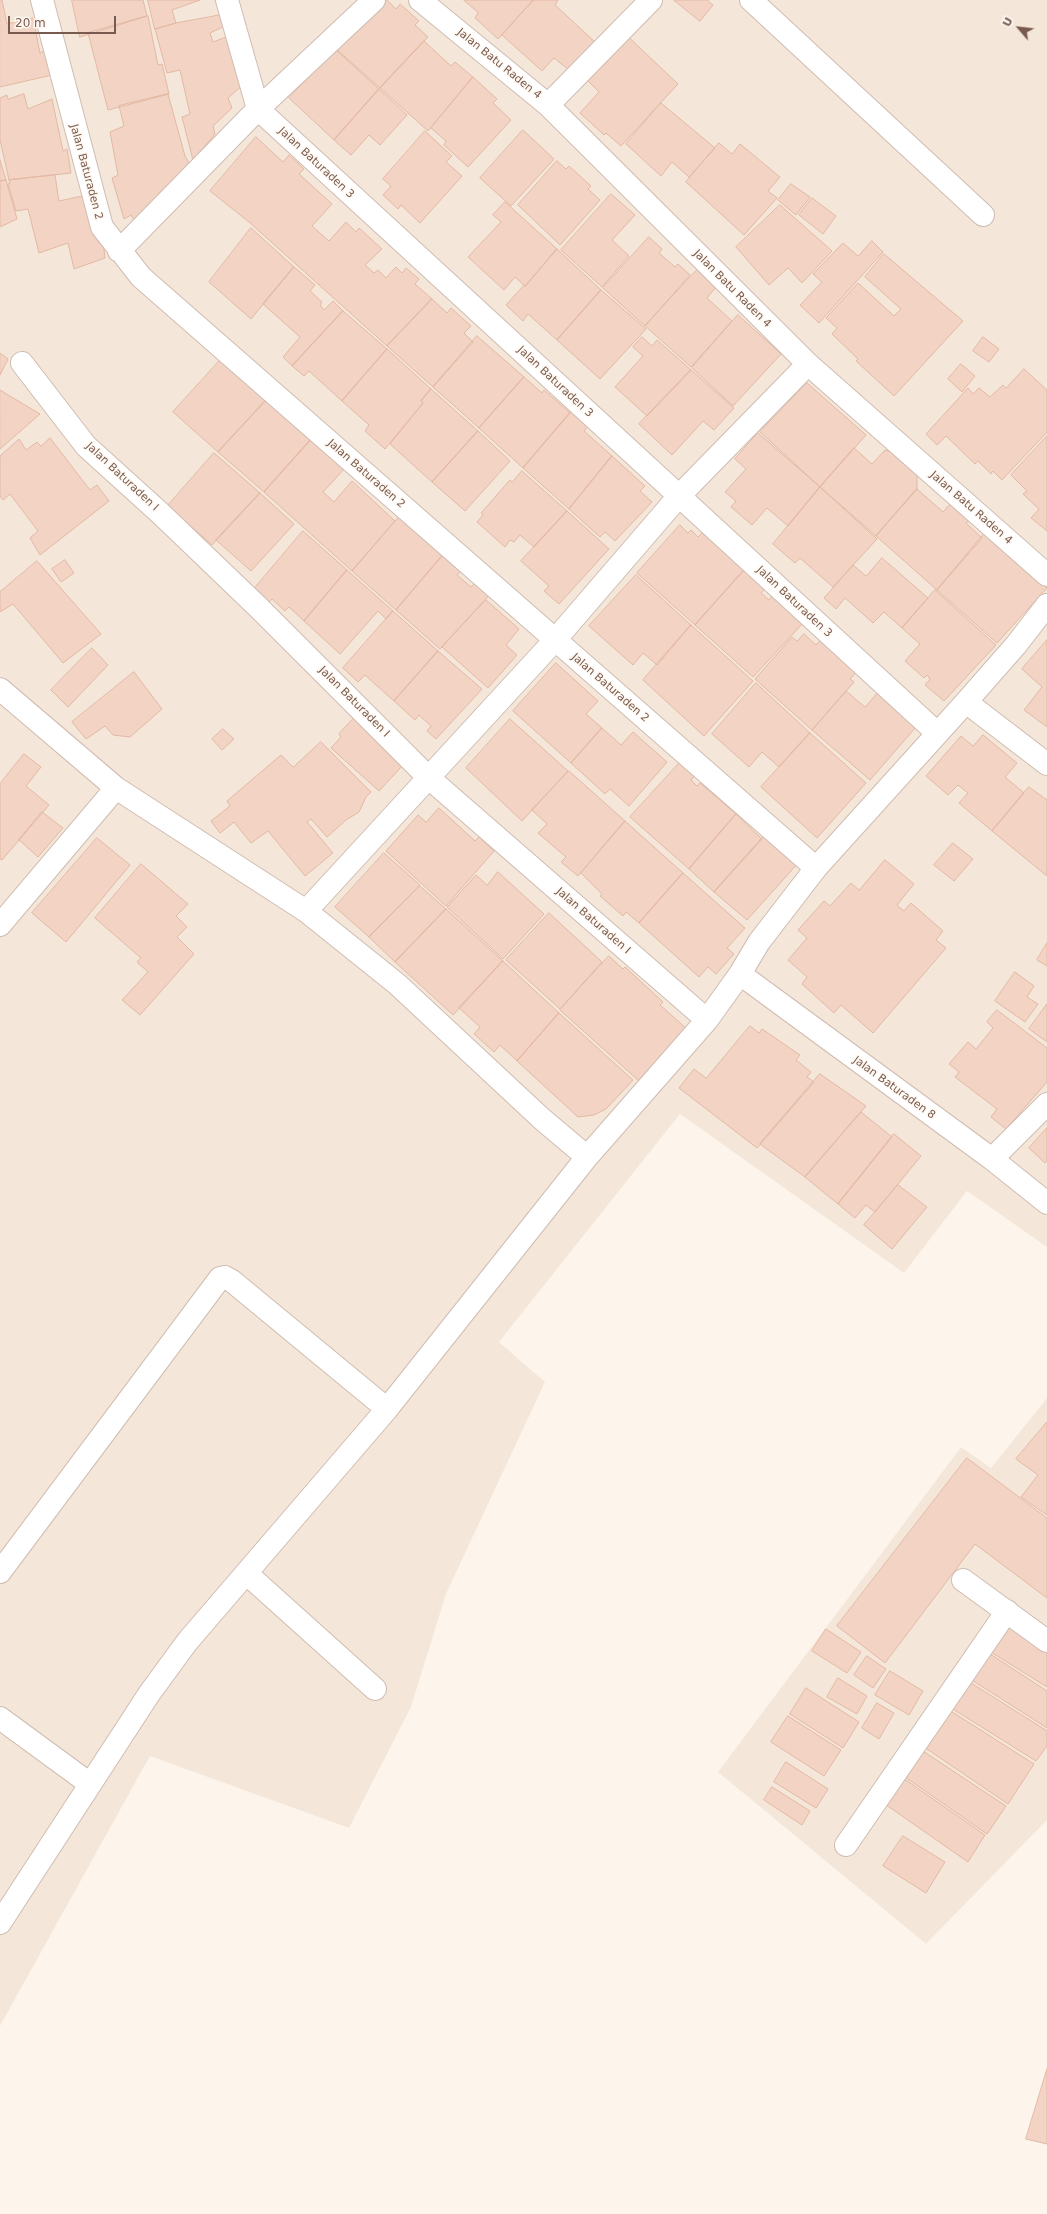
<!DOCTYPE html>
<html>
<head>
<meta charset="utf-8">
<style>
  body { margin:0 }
  #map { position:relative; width:1047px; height:2214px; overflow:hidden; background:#fdf5ec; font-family:"DejaVu Sans",sans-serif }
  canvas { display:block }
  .north { position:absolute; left:999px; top:8px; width:40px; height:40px; -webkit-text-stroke:3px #fff9f3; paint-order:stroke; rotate:298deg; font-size:11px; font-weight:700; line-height:16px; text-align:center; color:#795a4e }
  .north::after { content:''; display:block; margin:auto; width:14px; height:18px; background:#795a4e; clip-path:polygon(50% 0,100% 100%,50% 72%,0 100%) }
  .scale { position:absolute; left:8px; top:16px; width:108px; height:18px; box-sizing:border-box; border:2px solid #795a4e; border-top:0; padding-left:5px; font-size:12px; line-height:14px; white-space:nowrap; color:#795a4e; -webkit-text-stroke:3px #fff9f3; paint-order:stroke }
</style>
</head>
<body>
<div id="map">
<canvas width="1047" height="2214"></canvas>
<div class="north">U</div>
<div class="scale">20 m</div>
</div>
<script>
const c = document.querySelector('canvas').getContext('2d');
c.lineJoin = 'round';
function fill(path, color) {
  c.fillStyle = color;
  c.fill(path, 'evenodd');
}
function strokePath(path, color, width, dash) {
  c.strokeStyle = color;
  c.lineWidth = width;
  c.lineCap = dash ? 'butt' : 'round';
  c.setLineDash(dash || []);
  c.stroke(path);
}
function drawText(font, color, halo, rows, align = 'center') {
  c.font = font + ' "DejaVu Sans",sans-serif';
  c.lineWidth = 3;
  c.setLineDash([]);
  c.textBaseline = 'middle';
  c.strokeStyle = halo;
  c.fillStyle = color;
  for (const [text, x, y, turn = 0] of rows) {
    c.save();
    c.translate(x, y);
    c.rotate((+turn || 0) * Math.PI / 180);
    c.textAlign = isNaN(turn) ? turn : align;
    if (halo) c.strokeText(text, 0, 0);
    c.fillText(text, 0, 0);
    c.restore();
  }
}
const residential = new Path2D(`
  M0,0H1047V1247L967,1191L904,1273L680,1114L499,1342L545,1382L446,1594L411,1707L349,1828L150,1756L0,2026Z
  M1047,1398V1820L926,1944L718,1772L961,1447L991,1468Z`);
const building = new Path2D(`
  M0,0H2L7,24L33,18L40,53L45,50L52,75L0,87Z
  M72,0H143L147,16L80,37Z
  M148,0H200L172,10L176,23L155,29Z
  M380,0H387L396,9L400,4L419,21L415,25L428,37L380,88L336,49Z
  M464,0H533L498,39L475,18L478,13Z
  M534,0H558L555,5L595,42L569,70L554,58L542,71L502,35Z
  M674,0H707L713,5L700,21Z
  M221,15L225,26L210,33L213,42L226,37L244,84L228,98L232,108L213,126L215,134L193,160L182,117L190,114L180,70L167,73L155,29L176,23Z
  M148,16L158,65L162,64L169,94L108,110L88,33Z
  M622,31L678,84L621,146L606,133L604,135L580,113L599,92L581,74Z
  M424,41L451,66L455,62L473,77L428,131L380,88Z
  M336,50L379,89L334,140L289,98Z
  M473,77L497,99L493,103L511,120L468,167L444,145L446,141L431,128Z
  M379,89L407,115L380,145L369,135L351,155L334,140Z
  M24,94L28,109L52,99L63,151L67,149L71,173L9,180L0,140V98L7,95L8,99Z
  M168,94L185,156L191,167L135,222L131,215L124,219L112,178L118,175L110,132L124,126L119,106Z
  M661,103L715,148L689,177L672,162L661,176L626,144Z
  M523,130L554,159L511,206L480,178Z
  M425,131L452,156L446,162L462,176L420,223L401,205L398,209L383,195L391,186L383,179Z
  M256,137L283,162L289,155L304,169L299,174L332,204L312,226L329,241L346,222L356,232L359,228L382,249L365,265L374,273L378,270L386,278L396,267L402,273L406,268L419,279L415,284L432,299L387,346L249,222L210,191Z
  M719,143L732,154L740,144L780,177L768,191L777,198L744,235L686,182Z
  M0,160L6,180L0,181Z
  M557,161L566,169L569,166L591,186L588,189L600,200L560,245L518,205Z
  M55,175L59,201L87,195L98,242L103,240L105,258L74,269L68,243L39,253L28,209L16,211L8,184L10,183L9,180Z
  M6,180L17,219L0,227V181Z
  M791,184L810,197L796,215L778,200Z
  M611,194L635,215L612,240L629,256L602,287L561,250Z
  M812,198L836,216L823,234L799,215Z
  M505,202L557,249L525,286L515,277L504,290L468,257L501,222L493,215Z
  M780,205L832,251L802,283L788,268L769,285L736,247Z
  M251,228L294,267L251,319L209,282Z
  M649,237L662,249L659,253L675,267L678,264L690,275L645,326L603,288Z
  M872,241L883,252L819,323L800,305L822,282L813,274L843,243L858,256Z
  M557,249L601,290L557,340L528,314L523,321L506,305L524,285L525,286Z
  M884,254L963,321L894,396L856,361L858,359L832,334L837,328L826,318L858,283L894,316L901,309L865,277Z
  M294,267L315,285L310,291L322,302L320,305L324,310L333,301L343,311L292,366L283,357L300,337L263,304Z
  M697,270L716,287L707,298L732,321L691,367L645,326Z
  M601,290L646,329L600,379L557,340Z
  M432,299L447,313L451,308L471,326L464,333L473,342L433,387L387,346Z
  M343,311L387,349L342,401L309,371L304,376L292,366Z
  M738,315L781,354L733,406L692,368Z
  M477,336L524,377L479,428L433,387Z
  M642,337L652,346L657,340L691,370L647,416L615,387L643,356L633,347Z
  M983,337L999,349L989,362L973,351Z
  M387,349L431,389L421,401L423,403L385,449L365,431L369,425L342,401Z
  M0,353L8,359L0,375Z
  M223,357L268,398L218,452L173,412Z
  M961,364L975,376L962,392L948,379Z
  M1024,369L1047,390V432L1002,480L993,471L991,474L978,461L975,464L946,436L937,445L926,434L968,388L973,394L979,388L990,397L1003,385L1006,388Z
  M691,370L734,408L714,430L703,421L672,455L639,424Z
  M524,377L542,393L544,390L570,413L523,468L479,428Z
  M807,383L866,435L820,487L760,432Z
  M431,389L478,431L432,482L390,444L423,403L421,401Z
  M0,390L40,414L0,449Z
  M268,398L317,433L264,492L218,452Z
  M575,407L592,422L584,431L612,456L569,509L523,468Z
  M478,431L510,461L465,511L432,482Z
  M758,433L820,487L788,526L767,508L752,525L731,507L736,501L725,492L746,469L735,459Z
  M1047,436V531L1031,518L1039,509L1023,494L1027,491L1011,475Z
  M313,437L346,467L323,492L334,502L352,481L395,521L352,571L264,492Z
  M50,438L90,490L97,485L109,501L40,555L30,538L38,531L10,494L3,500L0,496V456L19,439L26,450L37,442L41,446Z
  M854,448L872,464L885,450L896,453L917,474V489L876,536L820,487Z
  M214,453L260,493L212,545L179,516L164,510Z
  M612,456L645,486L640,491L652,502L615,541L605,532L600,537L569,509Z
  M522,471L567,511L534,547L520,535L514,542L510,540L505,547L477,522L483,515L481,513L510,480L512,482Z
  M820,487L877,539L833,587L800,558L795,563L773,544Z
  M917,489L943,512L951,503L969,520L966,523L982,538L937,590L876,536Z
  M260,493L294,524L251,571L216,540Z
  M567,511L609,549L559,604L544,591L549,586L521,561Z
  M399,517L448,549L396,610L352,571Z
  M680,525L688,533L691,530L698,537L703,532L745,569L695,625L637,573Z
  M303,531L347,570L304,621L289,607L285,611L272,599L269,602L254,589Z
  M985,533L1047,588L997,643L937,590Z
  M448,549L466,565L457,575L471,587L480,578L494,590L440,649L396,610Z
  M882,558L928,598L902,628L884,612L873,623L845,598L836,609L824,598L853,565L866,576Z
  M65,560L74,573L61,582L52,569Z
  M37,561L101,634L63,663L13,604L0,612V592Z
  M745,569L766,588L761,593L769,600L773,595L804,622L753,677L695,625Z
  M347,570L393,611L386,619L378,611L340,654L304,621Z
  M636,575L691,625L657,665L643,653L633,665L589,626Z
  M935,590L996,645L944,701L925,685L930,679L927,675L924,678L905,661L920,644L902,628Z
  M486,600L519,629L506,645L517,655L488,688L442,647Z
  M393,611L438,651L394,701L365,675L358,682L343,668Z
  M691,625L753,681L704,736L643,680Z
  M804,634L816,645L824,636L860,668L850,679L854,682L812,730L755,679L792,637L797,641Z
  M1047,640V727L1024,710L1042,687L1022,669Z
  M92,648L108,665L68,707L51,690Z
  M438,651L482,689L436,739L427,731L431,726L419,715L415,720L394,701Z
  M556,663L598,701L586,714L602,728L571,763L513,711Z
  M134,672L162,709L130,737L113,735L105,726L86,739L72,722Z
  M756,683L810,733L779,767L762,752L749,767L712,734Z
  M881,689L916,727L870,780L812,730L846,691L865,707Z
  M355,717L405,763L379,791L331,748L341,737L339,734Z
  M510,719L568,771L522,821L466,768Z
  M602,728L621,745L633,732L667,762L629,806L610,789L605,794L571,763Z
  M223,729L234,739L222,750L212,739Z
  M810,733L866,783L817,838L761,787Z
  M983,735L1017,763L1005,777L1024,793L992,831L959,803L968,793L958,785L948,795L926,776L961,736L973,746Z
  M321,742L371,792L366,797L359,812L346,820L327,837L311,819L307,822L333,853L305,876L268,831L251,843L234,822L220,833L211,821L230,806L227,801L281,755L293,767Z
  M24,754L41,767L26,786L49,805L2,860L0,859V784Z
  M684,758L698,772L691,780L697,786L700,783L736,814L689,869L630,817Z
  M569,771L625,821L578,876L561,862L566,857L538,833L547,824L532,810Z
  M1029,787L1047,800V876L992,831Z
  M439,808L475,841L479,837L494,851L446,906L386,851L418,815L426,822Z
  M42,812L63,828L38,857L19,840Z
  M736,814L762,839L714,892L689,869Z
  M625,821L683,873L639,923L626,912L623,916L600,896L602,894L581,873Z
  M764,836L799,862L747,920L714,892Z
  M97,838L130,865L66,942L32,913Z
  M953,843L973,859L954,881L934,865Z
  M384,853L420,885L369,937L335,907Z
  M885,860L914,884L897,905L904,911L911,903L943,931L936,940L946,948L873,1033L841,1005L834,1013L802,984L807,977L788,960L807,938L798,930L824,901L830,906L851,883L859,890Z
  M141,864L188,904L176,916L187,927L177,937L194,954L140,1015L122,1000L148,972L137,962L141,958L95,918Z
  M498,872L544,914L503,959L447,907L476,875L487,885Z
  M683,873L745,928L727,948L734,954L716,974L708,967L699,977L639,923Z
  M420,886L446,909L395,962L369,937Z
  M446,909L503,961L453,1015L395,962Z
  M549,913L602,962L560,1009L506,960Z
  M1047,943V966L1037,960Z
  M609,956L623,969L625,967L663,1002L660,1005L687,1029L639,1081L560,1010Z
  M503,961L559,1013L517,1061L500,1045L494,1052L474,1034L480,1027L459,1008Z
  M1015,972L1034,986L1027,997L1038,1004L1025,1022L995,1001Z
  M1047,1004V1042L1029,1029Z
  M997,1010L1047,1048V1082L1006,1129L991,1117L997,1109L955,1077L959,1072L949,1064L968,1042L976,1049L993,1028L987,1022Z
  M559,1013L633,1080L606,1109L594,1115L578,1117L517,1061Z
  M750,1026L759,1033L762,1029L800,1055L796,1060L811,1072L807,1077L814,1082L757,1148L679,1088L694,1069L706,1078Z
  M820,1074L866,1106L805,1177L760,1144Z
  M861,1112L892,1137L838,1204L805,1177Z
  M1047,1128V1161L1045,1163L1029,1148Z
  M894,1134L921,1156L875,1212L866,1205L855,1218L838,1204Z
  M898,1185L927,1207L892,1249L864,1225Z
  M1047,1422V1515L1021,1497L1038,1475L1016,1459Z
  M967,1458L1047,1518V1598L975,1544L885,1663L837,1626Z
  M1003,1622L1047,1650V1687L986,1649Z
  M826,1629L861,1652L847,1673L812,1651Z
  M984,1650L1047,1691V1728L967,1677Z
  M867,1656L886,1669L873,1688L854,1675Z
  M890,1671L923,1691L909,1715L875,1695Z
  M838,1678L867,1696L857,1714L827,1697Z
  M965,1679L1047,1731V1746L1036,1761L948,1706Z
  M806,1688L859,1722L843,1748L790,1714Z
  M877,1703L894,1713L879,1739L862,1728Z
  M946,1708L1034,1764L1008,1804L921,1745Z
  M788,1716L841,1750L824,1776L771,1742Z
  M920,1749L1006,1806L987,1834L902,1775Z
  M786,1762L828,1789L816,1808L774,1782Z
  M900,1776L985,1835L968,1862L882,1802Z
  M772,1787L810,1811L802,1825L764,1800Z
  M903,1836L945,1862L926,1893L883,1866Z
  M1047,2069V2144L1026,2139Z`);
const street = new Path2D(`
  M42,0L102,227L141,277L816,868
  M227,0L258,109L936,732
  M420,0L548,105L808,364L1047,575
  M751,0L983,215
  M548,105L651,0
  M119,251L258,109L374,0
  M22,363L86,446L160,513L258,607L429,778L707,1020
  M0,689L116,788L306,911L397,984L542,1119L587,1157
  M966,702L1047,764
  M306,911L555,640L679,496L808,364
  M0,925L116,788
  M740,974L992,1159L1047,1203
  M992,1159L1047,1104
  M0,1572L220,1278L225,1277L232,1281L387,1409
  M246,1573L375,1689
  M963,1580L1047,1641
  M0,1718L90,1784
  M846,1845L1007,1611
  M0,1923L149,1694L187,1642L387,1409L587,1157L707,1020L740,974L759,942L816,868L966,702L1016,645L1047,605`);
const streetNames = [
  ["Jalan Batu Raden 4",499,64,39],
  ["Jalan Baturaden 3",316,163,43],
  ["Jalan Baturaden 2",86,172,75],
  ["Jalan Batu Raden 4",732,289,45],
  ["Jalan Baturaden 3",555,382,43],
  ["Jalan Baturaden 2",366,474,41],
  ["Jalan Baturaden I",122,477,43],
  ["Jalan Batu Raden 4",971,508,41],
  ["Jalan Baturaden 3",794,602,43],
  ["Jalan Baturaden 2",610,688,41],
  ["Jalan Baturaden I",354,702,45],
  ["Jalan Baturaden I",593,921,41],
  ["Jalan Baturaden 8",894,1088,36]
];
fill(residential, '#f4e7da');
fill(building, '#f2d3c4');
strokePath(building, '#e4b9a4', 1);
strokePath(street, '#d0bcb1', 24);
strokePath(street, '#fff', 22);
drawText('11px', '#795a4e', '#fff9f3', streetNames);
</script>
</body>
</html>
